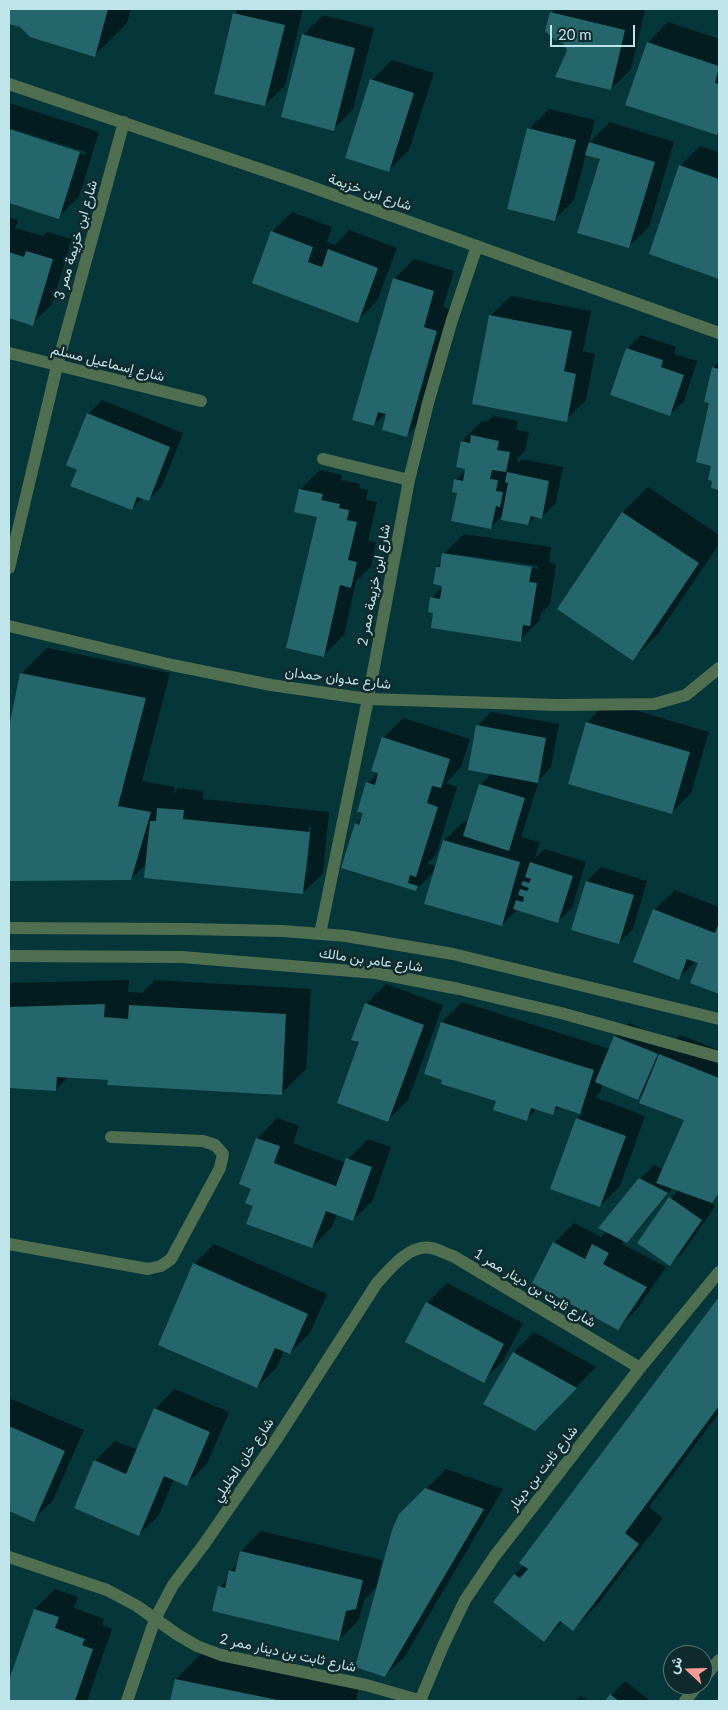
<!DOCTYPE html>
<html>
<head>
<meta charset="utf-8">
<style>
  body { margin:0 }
  #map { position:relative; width:728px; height:1710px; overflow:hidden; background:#05363a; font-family:Lato,Vazirmatn,sans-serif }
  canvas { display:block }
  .frame { position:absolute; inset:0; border:10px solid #bfe5ea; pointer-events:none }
  .north { position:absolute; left:663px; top:1645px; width:50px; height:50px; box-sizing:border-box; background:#0f2a2c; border:1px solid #557578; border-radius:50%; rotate:291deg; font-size:14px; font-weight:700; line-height:20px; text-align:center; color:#bfe5ea }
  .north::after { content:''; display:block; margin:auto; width:18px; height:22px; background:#f59c95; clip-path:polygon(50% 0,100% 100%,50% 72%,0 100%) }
  .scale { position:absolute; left:550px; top:25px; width:85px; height:22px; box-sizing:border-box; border:2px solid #bfe5ea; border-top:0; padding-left:6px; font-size:15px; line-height:18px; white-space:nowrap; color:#bfe5ea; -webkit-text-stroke:4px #0f2a2c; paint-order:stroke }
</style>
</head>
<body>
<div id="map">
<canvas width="728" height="1710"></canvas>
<div class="frame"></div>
<div class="north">ش</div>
<div class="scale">20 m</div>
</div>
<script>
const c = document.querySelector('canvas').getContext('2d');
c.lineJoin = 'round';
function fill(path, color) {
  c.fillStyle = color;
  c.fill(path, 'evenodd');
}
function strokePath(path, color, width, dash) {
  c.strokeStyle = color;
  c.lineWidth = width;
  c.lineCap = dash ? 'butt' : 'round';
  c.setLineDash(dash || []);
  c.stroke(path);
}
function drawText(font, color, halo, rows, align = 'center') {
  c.font = font + ' Lato,Vazirmatn,sans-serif';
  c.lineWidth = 5;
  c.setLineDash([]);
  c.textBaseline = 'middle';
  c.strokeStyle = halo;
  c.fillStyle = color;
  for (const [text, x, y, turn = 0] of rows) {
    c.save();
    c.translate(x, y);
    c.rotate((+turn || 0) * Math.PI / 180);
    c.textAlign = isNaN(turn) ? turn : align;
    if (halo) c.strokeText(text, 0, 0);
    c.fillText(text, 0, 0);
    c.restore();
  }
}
const shadow = new Path2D(`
  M12,9H131L127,23L95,55L21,26L9,23Z
  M239,9H303L285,85L265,105L215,93L235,13Z
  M555,9H638L645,10L631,69L611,89L569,51L551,13Z
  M323,15L374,28L353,109L333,130L303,35Z
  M668,22L719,39V132L717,134L648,42Z
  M392,60L434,73L409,150L389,170L372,80Z
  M9,103L99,132L79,197L58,217L9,201V130L86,155V152L9,128Z
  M549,109L595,120L589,143L610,122L674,142L649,227L628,247L601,158L586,154L574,200L554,220L529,129Z
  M700,146L719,152V277L650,254L680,166Z
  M292,212L332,227L327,242L335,245L349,230L397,248L377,301L357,321L272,232Z
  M9,217L18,220L15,228L43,236L47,232L72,239L52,304L32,324L9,317Z
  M414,259L454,271L443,307L456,311L426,416L406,436L388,411L374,425L394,279Z
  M511,296L591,311L583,351L595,354L586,400L566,420L490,316Z
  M641,335L676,347L674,354L697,361L684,401L670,414L627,349Z
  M719,361V488L712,487L711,402L713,368Z
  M102,400L183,433L162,486L148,500L143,497L131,509L79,469L88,414Z
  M493,416L518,421L516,430L529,432L525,451L516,460L518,461L517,464L522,459L563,467L556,503L542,517L536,516L528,524L503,515L490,528L459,492L456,480L466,470L462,441L482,421L486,422Z
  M320,470L342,475L341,480L360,484L359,488L368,490L366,500L377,502L368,541L376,542L371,567L356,581L344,635L324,655L318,516L300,490Z
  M648,487L719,535V544L658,634L633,659L559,609L623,512Z
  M464,534L551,547L549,562L556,564L550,604L541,613L540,620L520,640L435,612L432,598L444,585L437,567L442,562L443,554ZM454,554L538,566V569L454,556Z
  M47,648L170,673L142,781L175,787L173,794L178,788L203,791V799L329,812L323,873L303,893L147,863L131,879H9V733L21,674ZM309,826H311L307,873H304Z
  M607,702L709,732L691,793L671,813L569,783L587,722Z
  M491,712L559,724L551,767L538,781L528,780V781L538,784L521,837L540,842L535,858L545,849L586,862L572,908L558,921L518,909L502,925L435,870L416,890L343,867L356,824L363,817L368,783L379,772L383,738L403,718L470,739L461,767L446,783L457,787L436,855L427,864L437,866L444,841L464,821L469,822L480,785L492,773L477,726Z
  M601,867L647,881L633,929L619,943L587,881Z
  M675,890L719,907V993L692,982L699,962L696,961L679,978L654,910Z
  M129,980L128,992L142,993L155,980L311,989L306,1069L281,1094L68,1077L56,1090L9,1087V983Z
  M386,984L443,1005L408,1100L388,1120L366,1004Z
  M462,1002L610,1049L615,1037L629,1023L671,1041L668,1047L680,1035L719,1050V1194L711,1203L715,1206L684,1251L670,1265V1198L678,1190L673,1188L640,1228L627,1242L624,1240L622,1244L666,1267L638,1308L618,1328L533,1282L554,1243L574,1223L601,1237L607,1231L640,1179L654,1165L663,1170L686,1119L644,1092L638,1099L603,1084L600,1092L595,1097L645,1116L620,1186L600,1206L552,1188L577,1118L583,1113L560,1106L553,1113L537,1109L527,1119L498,1101L442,1022Z
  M277,1118L299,1126L293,1143L346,1163L348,1159L368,1139L391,1147L373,1200L353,1220L337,1214L332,1227L312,1247L255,1205L252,1188L257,1139Z
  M214,1244L327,1294L310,1333L290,1353L284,1350L277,1367L257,1387L194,1264Z
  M447,1283L523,1323L503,1361L483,1381L427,1303Z
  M719,1299V1413L649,1507L663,1518L598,1604L573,1630L563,1622L544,1640L515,1574L524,1565L521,1562Z
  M534,1332L596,1367L535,1429L485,1404L514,1352Z
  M175,1389L229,1412L207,1464L187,1484L174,1479L159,1515L139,1535L95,1461L115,1441L138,1450L155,1409Z
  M9,1398L84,1430L53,1500L33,1520L9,1510Z
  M446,1469L503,1489L405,1656L385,1676L400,1515Z
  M261,1531L382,1560L377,1586L364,1600L359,1620L339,1640L220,1587L229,1578L230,1571L238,1563L241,1551Z
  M55,1589L78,1597L74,1608L104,1619L102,1625L112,1629L87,1701H9V1683L35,1609Z
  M201,1654L359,1688L356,1701H171L176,1679Z
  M625,1681L649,1700L648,1701H606Z
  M581,1696L588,1701H575Z`);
const building = new Path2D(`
  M10,9H108L95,57L30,37L20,27L9,24Z
  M550,12L625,30L611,90L555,77L567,51L564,44L555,40L545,31Z
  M233,13L285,25L265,106L214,94Z
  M302,34L355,48L334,131L281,117Z
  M647,42L719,66L715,83L719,84V130L717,135L625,105Z
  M370,79L414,93L389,172L345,158Z
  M527,128L576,140L555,221L507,209Z
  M9,129L80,152L59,219L9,203Z
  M589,142L655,162L629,248L577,233L600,159L585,155Z
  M679,165L719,179V279L649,254Z
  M271,231L313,247L308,262L322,267L328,249L378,268L358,323L252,283Z
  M26,251L53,259L33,326L9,318V252L24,257Z
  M393,278L434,291L424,327L437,331L407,437L382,430L386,414L378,412L374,426L352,420Z
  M489,315L572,331L564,371L576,374L567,422L472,404Z
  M626,348L663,360L661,367L684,375L670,416L610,395Z
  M712,367L719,369V490L711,488L712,481L708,480L711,466L696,462L709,403L704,402Z
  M87,413L170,447L149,501L137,497L132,510L70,486L77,470L66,465Z
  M471,435L499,441L497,450L510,452L506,472L492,470L490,479L498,480L496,491L503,492L500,507L496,506L491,529L451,521L457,493L452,492L454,479L463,481L465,469L456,467L461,441L470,443Z
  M507,472L549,481L542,519L531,516L528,525L501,520L508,483L505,482Z
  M299,489L323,494L321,500L340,504L339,508L349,510L347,520L357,522L348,560L357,562L351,588L340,585L324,657L286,648L317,517L294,512Z
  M622,512L699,563L633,661L557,609Z
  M442,553L532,567L529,582L537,583L530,626L523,625L521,642L431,628L433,613L428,612L430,597L440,599L442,586L433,584L436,567H440Z
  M20,673L146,698L118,806L151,812L131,880L9,881V727Z
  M586,722L690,752L672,814L568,784Z
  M476,725L546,738L538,783L468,770Z
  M382,737L450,759L441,788L432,786L427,803L438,807L416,877L410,875L408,883L418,886L416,891L341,868L355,823L359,825L363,813L357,812L366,782L375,785L378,773L371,771Z
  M479,784L525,798L509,851L463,836Z
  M157,808L184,810L183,819L310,832L303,894L144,878L150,821H156Z
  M443,840L520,862L502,926L424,904Z
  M530,862L573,876L558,923L513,909L516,900L523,902L524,897L518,895L520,889L527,891L529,888L521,885L523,881L529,883L531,879L525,877Z
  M586,881L634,895L619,944L571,930Z
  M653,909L715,933L719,923V994L690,983L698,963L687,959L679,980L633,962Z
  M365,1003L424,1025L388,1122L337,1103L359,1042L351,1040Z
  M105,1004L104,1017L128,1019L129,1005L286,1014L282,1095L107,1085L108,1080L57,1077L56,1091L9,1088V1007Z
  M441,1022L594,1070L580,1114L556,1106L553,1115L531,1108L527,1121L493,1110L496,1101L441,1084L442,1080L424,1074Z
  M614,1036L658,1054L638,1100L595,1082Z
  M659,1054L719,1078V1193L712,1203L656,1183L684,1120L639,1103Z
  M576,1118L626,1136L600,1207L550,1189Z
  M256,1138L280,1146L274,1163L336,1186L346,1158L372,1167L353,1221L326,1211L312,1248L246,1224L253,1206L245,1203L251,1189L239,1184Z
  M639,1178L668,1193L627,1243L598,1228Z
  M669,1197L702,1220L670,1266L637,1243Z
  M553,1242L585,1259L592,1244L609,1253L603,1264L647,1287L618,1330L532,1283Z
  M193,1263L308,1314L290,1354L275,1348L257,1388L158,1345Z
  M719,1297V1406L625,1533L639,1544L573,1631L560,1621L544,1642L493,1602L514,1574L520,1578L528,1569L519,1563Z
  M426,1302L504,1344L484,1383L405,1342Z
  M513,1352L577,1388L535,1431L483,1404Z
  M154,1408L210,1432L187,1486L164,1476L139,1536L74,1508L94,1460L126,1474Z
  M9,1426L65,1451L34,1522L9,1511Z
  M425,1488L484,1509L385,1677L355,1667L392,1530L399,1514Z
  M240,1551L363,1580L356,1609L346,1611L339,1641L212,1611L218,1586L225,1588L229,1570L235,1572Z
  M34,1609L59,1617L55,1628L85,1639L82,1645L93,1649L75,1701H9V1680Z
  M175,1679L278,1700L277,1701H170Z
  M610,1694L619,1701H605Z`);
const minor = new Path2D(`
  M9,84L295,181L719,333
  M9,353L201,401
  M323,459L409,480
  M9,568L57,366L124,122
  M9,626L172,665L271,685L368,699L557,705L654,704L686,695L719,668
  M9,928L187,929L283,931L346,936L453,954L719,1019
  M320,934L368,699L409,480L428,403L452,320L477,246
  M9,956L182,957L376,973L459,989L561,1013L719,1057
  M9,1244L148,1269L161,1266L171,1259L220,1168L223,1154L215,1145L203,1141L111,1137
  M9,1557L107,1590L137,1606L178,1635L197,1646L221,1655L366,1685L422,1701
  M703,1679L719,1660
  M127,1701L155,1619L173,1585L205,1543L278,1437L377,1283C390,1269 409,1244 431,1248C438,1249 446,1254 453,1256L640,1368
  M420,1701L443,1646L465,1600L494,1557L640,1368L719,1272
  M685,1701L698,1685`);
const streetNames = [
  ["شارع ابن خزيمة",370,192,19],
  ["شارع ابن خزيمة ممر 3",76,240,-74],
  ["شارع إسماعيل مسلم",108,363,14],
  ["شارع ابن خزيمة ممر 2",374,585,-79],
  ["شارع عدوان حمدان",338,678,7],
  ["شارع عامر بن مالك",371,960,8],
  ["شارع ثابت بن دينار ممر 1",535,1288,31],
  ["شارع خان الخليلي",243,1460,-56],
  ["شارع ثابت بن دينار",543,1468,-52],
  ["شارع ثابت بن دينار ممر 2",288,1653,12]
];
fill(shadow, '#0007');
fill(building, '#25666c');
strokePath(minor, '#506f50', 12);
drawText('14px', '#bfe5ea', '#0f2a2c', streetNames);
</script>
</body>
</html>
